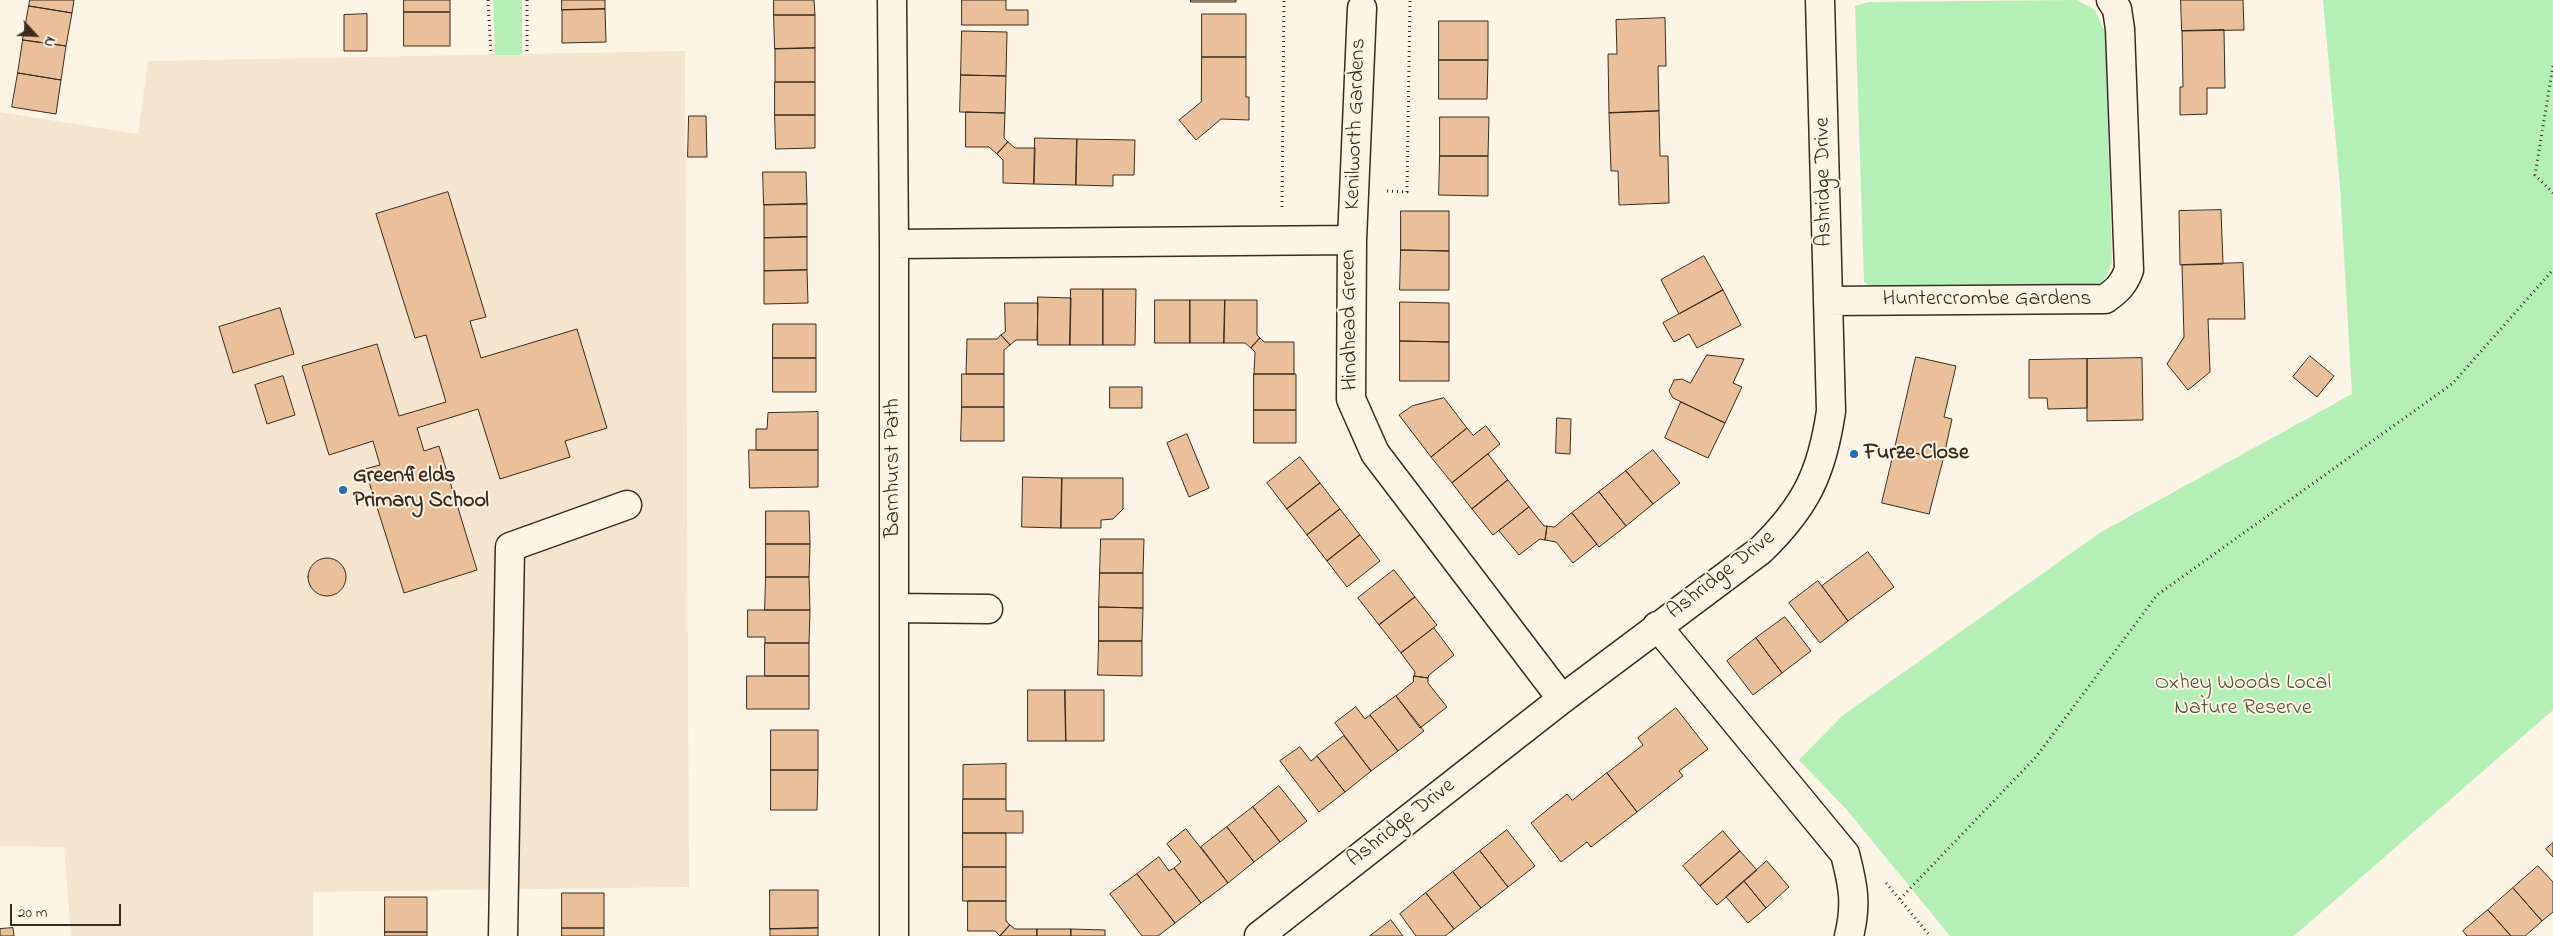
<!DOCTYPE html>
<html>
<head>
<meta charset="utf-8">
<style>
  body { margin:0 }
  #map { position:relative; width:2553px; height:936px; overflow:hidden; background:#fcf5e5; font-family:"Indie Flower",sans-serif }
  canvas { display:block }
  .north { position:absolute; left:10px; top:10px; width:50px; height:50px; -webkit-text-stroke:4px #fcf5e5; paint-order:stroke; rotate:115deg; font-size:14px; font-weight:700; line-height:20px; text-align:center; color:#3b2a1e }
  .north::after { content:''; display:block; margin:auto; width:18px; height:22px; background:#3b2a1e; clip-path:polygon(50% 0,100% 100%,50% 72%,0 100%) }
  .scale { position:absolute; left:10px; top:904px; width:111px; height:22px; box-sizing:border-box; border:2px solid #3b2a1e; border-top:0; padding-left:6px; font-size:15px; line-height:18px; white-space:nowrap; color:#3b2a1e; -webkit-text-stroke:4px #fcf5e5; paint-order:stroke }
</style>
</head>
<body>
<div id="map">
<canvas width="2553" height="936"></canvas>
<div class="north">N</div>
<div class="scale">20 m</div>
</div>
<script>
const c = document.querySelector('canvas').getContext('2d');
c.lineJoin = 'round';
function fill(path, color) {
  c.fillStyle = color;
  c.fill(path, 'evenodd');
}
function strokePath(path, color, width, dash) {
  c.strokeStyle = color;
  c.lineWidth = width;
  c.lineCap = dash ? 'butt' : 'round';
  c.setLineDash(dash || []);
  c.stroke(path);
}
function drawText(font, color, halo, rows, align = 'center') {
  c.font = font + ' "Indie Flower",sans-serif';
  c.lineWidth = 4;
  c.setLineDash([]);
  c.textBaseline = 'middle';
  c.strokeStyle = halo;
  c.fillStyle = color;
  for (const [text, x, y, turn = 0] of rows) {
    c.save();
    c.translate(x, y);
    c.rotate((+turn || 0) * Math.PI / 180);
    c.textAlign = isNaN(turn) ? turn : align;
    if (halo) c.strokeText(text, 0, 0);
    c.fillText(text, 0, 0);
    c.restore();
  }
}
const built = new Path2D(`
  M685,51L689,887L313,892V936H71L64,847L0,846V112L138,134L148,61Z`);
const green = new Path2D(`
  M493,0H522V55H495Z
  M2077,0L2095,10L2105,32L2112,262C2108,275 2104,282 2092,289H1875L1864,282L1855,6L1869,2Z
  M2323,0H2553V710L2294,936H1950L1847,810L1799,760L1842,716L2101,532L2352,394L2340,187Z`);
const building = new Path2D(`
  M30,0H74L72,13L29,6Z
  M404,0H450V12H404Z
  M562,0H605V9L562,10Z
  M774,0H814L815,15H774Z
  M962,0H1006V10H1028V25H962Z
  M1191,0H1236V2H1191Z
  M2181,0H2243L2244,30L2182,31Z
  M29,6L72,13L66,46L23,40Z
  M605,9L606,42L562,43V10Z
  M404,12H450V46H404Z
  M367,14V51H344V15Z
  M1202,14H1246V57H1202Z
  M774,15H815V48L775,49Z
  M1665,18L1666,66H1658L1659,111L1609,113L1608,54H1617L1616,20Z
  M1439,21H1488V60H1439Z
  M2224,30L2225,88H2207V114L2180,115V87H2183L2182,31Z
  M962,31L1007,32L1006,76L961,75Z
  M23,40L66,46L61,80L18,73Z
  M815,48V82H775V49Z
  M1202,57H1246V97H1249V120L1221,119L1196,140L1179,120L1201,102Z
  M1439,60H1488L1487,99H1439Z
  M18,73L61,80L56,114L12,107Z
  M961,75L1006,76L1005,113L960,112Z
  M775,82H815V115H775Z
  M1659,111L1660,156H1668L1669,203L1619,205L1618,171H1611L1609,113Z
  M966,112L1005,113L1004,138L1008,142L997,154L989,147H966Z
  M775,115H815V148L776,149Z
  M689,116H706L707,157H688Z
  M1440,117H1489L1488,156H1440Z
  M1035,138L1077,139L1076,185L1034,184Z
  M1077,139L1135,140L1134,175H1113V186L1076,185Z
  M1008,142L1015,148H1035L1034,184L1003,183V160L997,154Z
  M1440,156H1488V196L1439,195Z
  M763,172H806L807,204L764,205Z
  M448,192L486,317L470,321L481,358L577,329L607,428L565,441L570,457L500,479L478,409L417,428L424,451L439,446L477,570L404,593L365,469L380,465L373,441L329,455L302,366L377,344L399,416L446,402L426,335L415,338L376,214Z
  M807,204V237L764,238V205Z
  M2221,210L2223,264L2180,265L2179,211Z
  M1401,211H1449V251L1401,250Z
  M807,237V270L764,271V238Z
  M1401,250L1449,251V290H1400Z
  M1704,256L1723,290L1679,314L1661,280Z
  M2243,263L2245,319H2208L2210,372L2188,390L2167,364L2184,337L2182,265Z
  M807,270L808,303L764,304V271Z
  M1071,289H1103V345H1070Z
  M1103,289H1136L1135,345H1103Z
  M1723,290L1741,325L1697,348L1689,334L1674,342L1663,323Z
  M1038,297L1071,298L1070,345H1038Z
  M1155,300H1190V343H1155Z
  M1190,300H1225L1224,343H1190Z
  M1225,300H1257V335L1260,338L1251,348L1245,343H1224Z
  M1400,302L1449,303V342L1400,341Z
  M1005,303H1038L1037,340H1016L1010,345L1001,335L1005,332Z
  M280,308L294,354L233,373L219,327Z
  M773,324H816V358H773Z
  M1001,335L1010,345L1004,350V374H966L967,339H997Z
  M1260,338L1264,342H1294V374H1254L1255,352L1251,348Z
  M1400,341L1449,342V381H1400Z
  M1707,355L1744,359L1733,383L1742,387L1725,423L1673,398L1669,391L1674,380L1682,379L1690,383Z
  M2310,356L2334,376L2317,397L2293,377Z
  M1916,357L1956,366L1944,417L1952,419L1943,460L1895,448Z
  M773,358H816V392H773Z
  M2142,358L2143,420L2087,421V359Z
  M2087,359V408L2048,409L2047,398H2029V360Z
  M962,374H1004V407H962Z
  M1254,374H1296V410H1254Z
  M283,376L295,415L267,424L255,385Z
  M1110,387H1142V408H1110Z
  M1444,398L1467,428L1431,457L1399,415L1412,406Z
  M1681,402L1725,423L1708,458L1665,438Z
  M962,407H1004V441H961Z
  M1254,410H1296V443H1254Z
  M818,412V450H756V429H767L768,413Z
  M1557,418L1571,419L1570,454L1556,453Z
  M1486,426L1500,444L1452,483L1431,457L1467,428L1473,435Z
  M1187,434L1209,488L1189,497L1167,443Z
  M1895,448L1943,460L1929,514L1882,503Z
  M749,450H818V487L750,488Z
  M1653,450L1680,483L1653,504L1626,471Z
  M1488,454L1508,480L1472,509L1452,483Z
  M1300,457L1320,483L1287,509L1267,483Z
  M1626,471L1653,504L1626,526L1599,492Z
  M1023,477L1062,478L1061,528L1022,527Z
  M1062,478H1123V509L1113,519L1101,520V528H1061Z
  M1508,480L1529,507L1493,535L1472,509Z
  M1320,483L1340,509L1307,535L1287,509Z
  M1599,492L1626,526L1599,547L1572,513Z
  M1529,507L1544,526H1547L1545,540L1540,539L1519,555L1499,531Z
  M1340,509L1360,535L1327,561L1307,535Z
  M766,511H809L810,544H766Z
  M1572,513L1597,544L1573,563L1556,542L1545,540L1547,526L1554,527Z
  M1360,535L1380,561L1347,587L1327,561Z
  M1101,539H1144L1143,573H1100Z
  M766,544H810L809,577H766Z
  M1868,552L1894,587L1848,621L1822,586Z
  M308 577a19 19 0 1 1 38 0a19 19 0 1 1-38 0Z
  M1394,570L1415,597L1379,625L1358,598Z
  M1100,573H1143V608L1099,607Z
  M766,577H809L810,610H765Z
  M1818,581L1848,621L1820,643L1789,603Z
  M1415,597L1437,625L1401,653L1379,625Z
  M1099,607L1143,608L1142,641H1099Z
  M748,610H810L809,643H765V637H748Z
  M1785,617L1811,651L1782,673L1756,638Z
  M1434,628L1454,655L1429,675L1428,678L1414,676L1415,672L1401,653Z
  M1756,638L1782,673L1753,695L1727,661Z
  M1099,641H1142V676L1098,675Z
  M765,643H809V676H765Z
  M747,676H809V709H747Z
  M1414,676L1428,678V683L1447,707L1420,728L1396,696L1413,682Z
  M1028,690H1065L1066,741H1028Z
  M1065,690H1104V741H1066Z
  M1396,696L1424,731L1398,751L1370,715Z
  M1356,707L1365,719L1370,715L1398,751L1371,771L1335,723Z
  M1676,708L1708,749L1679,771L1683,776L1637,812L1607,773L1643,745L1638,738Z
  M771,730H818V770H771Z
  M1344,736L1371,771L1345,792L1317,756Z
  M1300,747L1311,761L1317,756L1345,792L1319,812L1280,761Z
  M1006,764V799H963V765Z
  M771,770H818L817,810H771Z
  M1607,773L1637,812L1591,847L1587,842L1561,862L1531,823L1567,794L1572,800Z
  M1279,786L1307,821L1280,842L1253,807Z
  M963,799H1006V811H1023V833H963Z
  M1253,807L1280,842L1254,862L1227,827Z
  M1227,827L1254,862L1228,883L1201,847Z
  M1186,829L1228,883L1201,903L1174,868L1181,862L1167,844Z
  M1507,830L1535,866L1508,887L1480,851Z
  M1723,831L1740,851L1700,886L1683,866Z
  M963,833H1006V867H963Z
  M2553,843V857L2546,849Z
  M1480,851L1508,887L1481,908L1453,872Z
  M1740,851L1757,870L1717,905L1700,886Z
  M1159,857L1169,871L1174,868L1201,903L1175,923L1137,874Z
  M1767,861L1789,887L1766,908L1744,881Z
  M2538,866L2553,882V912L2542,921L2513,888Z
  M963,867H1006V901H963Z
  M1453,872L1481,908L1454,929L1426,893Z
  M1137,874L1175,923L1158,936H1142L1110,894Z
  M1744,881L1766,908L1748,923L1726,897Z
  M2513,888L2542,921L2525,936H2511L2488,910Z
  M770,890H818V928L770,929Z
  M562,893H604V928H562Z
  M1426,893L1454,929L1445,936H1416L1400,914Z
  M385,897H427V932H385Z
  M968,901H1006V921L1010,925L1000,936L995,931H968Z
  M2488,910L2511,936H2467L2463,931Z
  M1391,920L1403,936H1370Z
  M1010,925L1015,929H1037V936H1000Z
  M13,928L14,936H0V929Z
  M562,928H604V936H562Z
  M818,928V936H770V929Z
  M1037,929H1071V936H1037Z
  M1071,929L1105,930V936H1071Z
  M385,932H427V936H385Z`);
const path = new Path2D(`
  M488,0L491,55
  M527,0V55
  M2553,66L2535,175L2553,193
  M1387,191L1407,192L1410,0
  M1282,207L1284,0
  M1886,883L1930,936
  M1900,899L2036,757L2157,595L2452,384L2553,270`);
const minor = new Path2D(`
  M892,0L894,244V936
  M1352,240L1362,8
  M894,244L1352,240L1351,399L1375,453L1562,699
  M1828,301L2105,299C2117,291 2124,284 2129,270L2120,29L2117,9L2111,0
  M895,608L988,609
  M1657,626L1845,854C1853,885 1857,904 1849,936
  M503,936L510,547L627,505
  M1259,936L1562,699L1761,550C1806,506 1822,473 1831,411L1820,0`);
const markers = [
  [1854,454,5,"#1f6fb2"],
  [343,490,5,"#1f6fb2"]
];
const streetNames = [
  ["Kenilworth Gardens",1357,124,-88],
  ["Ashridge Drive",1825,182,-91],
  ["Huntercrombe Gardens",1987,300],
  ["Hindhead Green",1351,320,-91],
  ["Barnhurst Path",894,468,-90],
  ["Ashridge Drive",1722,576,-38],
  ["Ashridge Drive",1402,824,-38]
];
const poiNames = [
  ["Furze Close",1864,454],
  ["Greenfields",353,477],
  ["Primary School",353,502]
];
const parkNames = [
  ["Oxhey Woods Local",2243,684],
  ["Nature Reserve",2243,709]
];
fill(built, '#f6e5ce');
fill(green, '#b4f0b6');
fill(building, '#e9c099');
strokePath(building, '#3b2a1e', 1);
strokePath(minor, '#3b2a1e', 31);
strokePath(path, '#3b2a1e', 3, [1, 4]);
strokePath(minor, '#fcf5e5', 28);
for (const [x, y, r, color] of markers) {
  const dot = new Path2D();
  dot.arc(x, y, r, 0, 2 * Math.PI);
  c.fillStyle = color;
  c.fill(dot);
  strokePath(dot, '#fcf5e5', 2);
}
drawText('22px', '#3b2a1e', '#fcf5e5', streetNames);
drawText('bold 22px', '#3b2a1e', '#fcf5e5', poiNames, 'left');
drawText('22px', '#53523c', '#fcf5e5', parkNames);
</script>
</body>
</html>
